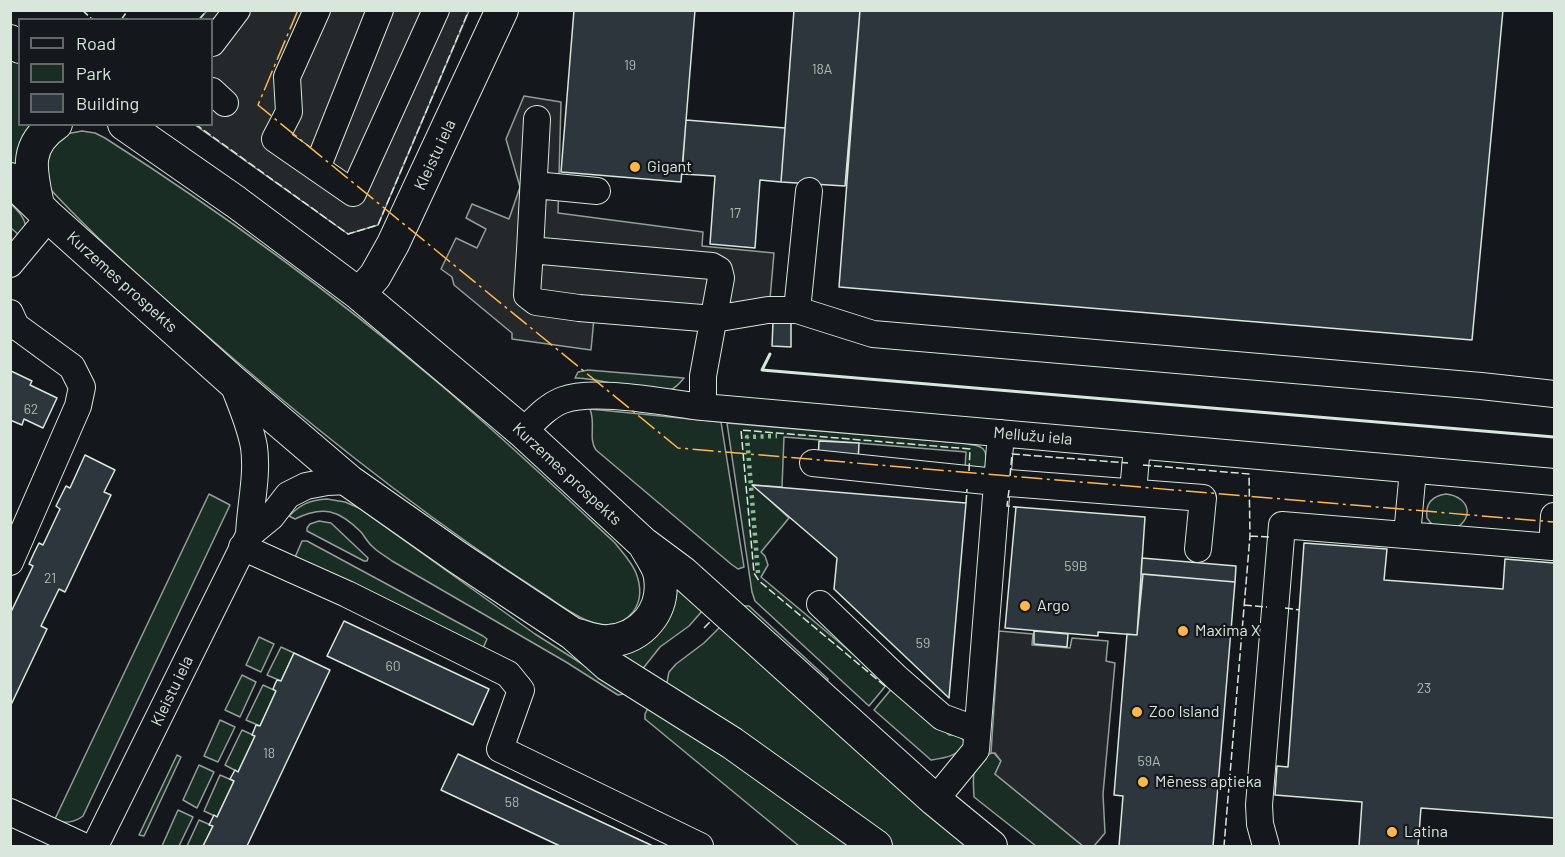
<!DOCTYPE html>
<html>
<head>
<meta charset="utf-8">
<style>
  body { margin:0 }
  #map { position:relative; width:1565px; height:857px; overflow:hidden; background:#14181c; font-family:Barlow,sans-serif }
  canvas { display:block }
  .frame { position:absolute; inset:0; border:12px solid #d8e6dc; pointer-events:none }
  .legend { position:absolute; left:18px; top:18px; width:195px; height:108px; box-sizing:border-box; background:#14181c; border:2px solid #626a69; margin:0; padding:8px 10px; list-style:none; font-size:18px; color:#d8e6dc }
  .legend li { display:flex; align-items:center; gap:12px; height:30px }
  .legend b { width:30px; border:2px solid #626a69 }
</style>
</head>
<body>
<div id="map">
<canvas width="1565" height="857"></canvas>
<div class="frame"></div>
<ul class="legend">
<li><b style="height:8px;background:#14181c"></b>Road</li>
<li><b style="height:16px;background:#1a2d24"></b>Park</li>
<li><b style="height:16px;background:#2c363c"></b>Building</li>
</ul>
</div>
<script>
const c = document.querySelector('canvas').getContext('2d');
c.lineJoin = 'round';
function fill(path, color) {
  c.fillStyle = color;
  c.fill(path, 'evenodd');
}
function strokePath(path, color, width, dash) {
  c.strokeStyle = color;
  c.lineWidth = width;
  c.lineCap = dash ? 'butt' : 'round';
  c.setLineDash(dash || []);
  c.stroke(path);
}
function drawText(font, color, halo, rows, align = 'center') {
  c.font = font + ' Barlow,sans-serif';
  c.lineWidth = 4.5;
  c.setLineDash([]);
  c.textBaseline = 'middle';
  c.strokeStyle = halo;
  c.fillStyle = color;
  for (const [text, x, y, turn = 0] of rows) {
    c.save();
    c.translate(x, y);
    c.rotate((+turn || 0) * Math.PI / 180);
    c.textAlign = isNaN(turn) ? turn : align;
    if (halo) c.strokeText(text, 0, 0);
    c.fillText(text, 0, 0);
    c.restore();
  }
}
const green = new Path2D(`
  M10,55L19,62L20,124L33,125L16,166L10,168Z
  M82,131L95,133L105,138C221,212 331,292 436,381C498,433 556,488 615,543C622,552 632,562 636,573C641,586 642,600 633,612C607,644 567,609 542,593C434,523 332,443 235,360C172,306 108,251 51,190L45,177L47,152L66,134Z
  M10,203C18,211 24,216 26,227L20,236L11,228Z
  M588,370L684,378C680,383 676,388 670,390C651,396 600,377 575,378L578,372Z
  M590,409L721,422L744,567L738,569L731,564L596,450C588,439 596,424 590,409Z
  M727,423L961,443C984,446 987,446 988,470L965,468L966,452L784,437L782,487L753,485L789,518L761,552L765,556L768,565L761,577L888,683L869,706L755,601L752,592Z
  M209,494L230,505L83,816C74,823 65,823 54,821Z
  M1446,494C1471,497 1475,520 1452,530L1433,526L1427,518C1425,504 1432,496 1446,494Z
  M327,499L345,502L359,508L535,634L628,693L618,695L566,662L392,561C385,556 378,552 373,547C368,543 365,537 361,532C339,510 323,505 295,519L289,516C301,504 310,500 327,499Z
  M319,521L331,523L368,558L367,561H364L307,531V528L310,524Z
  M302,541H307L483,636L487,639L481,653L293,562Z
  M675,586L704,609L689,626L660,647L641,671L619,654L627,653L636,649Z
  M742,606H749L828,679L827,682Z
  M721,626L971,846H893L853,815L666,687L669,672L676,664L704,643Z
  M259,637L274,644L261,672L246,665Z
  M281,647L294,653L281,681L267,675Z
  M242,675L256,682L240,717L225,710Z
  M263,685L276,691L260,726L246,720Z
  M893,687L949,735H957L966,742C960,756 945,758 931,760L874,710Z
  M649,706L744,769L845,842L847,846H799L645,719V714Z
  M220,720L235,727L218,762L204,756Z
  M242,730L255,736L238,772L225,765Z
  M991,753H994L1001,761L995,774L1083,846H1036L974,797C973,774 970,766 991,753Z
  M177,755L181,757L144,836L139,835Z
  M199,765L214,772L197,808L183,800Z
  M220,775L234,781L217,817L204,811Z
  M178,810L193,817L179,846H162Z
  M199,820L213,826L203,846H187Z`);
const parking = new Path2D(`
  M207,11H469L378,225L348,234L195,125L212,124V20L199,19Z
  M524,96L561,102L558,213L703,232L702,246L774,253L768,322L594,318L591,350L512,339V333L454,285L452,277L441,269L456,238L477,248L486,229L466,218L472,204L509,219L520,187L506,139Z
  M999,631L1033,634L1032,645L1070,648L1072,638L1108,641L1106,661L1115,663L1103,794L1105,833L1094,846H1083L995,774L1001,761L995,753H991Z`);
const building = new Path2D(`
  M574,10H695L681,182L561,172Z
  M794,10H860L845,186L781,182Z
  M860,10H1503L1472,340L839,287Z
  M686,120L785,128L781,182L760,180L755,248L710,244L715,176L682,174Z
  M773,322L791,323V347L772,346Z
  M11,371L32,381L30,385L57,398L43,428L24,419L22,425L10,420Z
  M819,441L859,443L858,463L818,461Z
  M85,455L115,470L104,492L111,495L65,592L59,589L41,626L47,629L10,707V614L33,566L29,564L34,553L39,543L43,545L60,509L56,506L66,486L70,488Z
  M752,485L966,503L949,698L834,589L837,558Z
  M1016,507L1145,517L1137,635L1098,632V636L1005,628Z
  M1304,543L1387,549L1384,580L1503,589L1505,559L1554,563V818L1421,808L1418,846H1359L1362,802L1275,795L1277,766L1288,767Z
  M1142,558L1236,566L1235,582L1141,574Z
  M1143,574L1235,582L1213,846H1119L1123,796L1114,795L1127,634L1137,635Z
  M344,621L489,689L473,725L327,656Z
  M1034,631L1068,634L1067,647L1034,644Z
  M294,653L330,670L247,846H203L213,826L209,825L214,815L217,817L234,781L230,779L235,770L238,772L255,736L252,735L256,725L260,726L276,691L273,689L275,684L277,680L281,681Z
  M458,754L535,791L653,846H560L441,790Z`);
const minor = new Path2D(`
  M317,10L287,77L289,112L275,139L353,193L436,10
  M212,43L237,10
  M212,91L225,103
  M537,119L530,250L712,266L719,270L721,278L703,376V407
  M317,168L380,10
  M535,185L597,191
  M530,250L527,295L536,302L579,308L714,319L768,310H797L873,334L1481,386L1554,394
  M10,264L49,217
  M797,310L809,191
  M10,313L16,326L72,367L82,387L78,406L10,562
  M232,381C240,403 250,424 254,447C258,476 250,506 249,535
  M523,432C535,420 547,406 563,400C595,388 667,403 703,407L1554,482
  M813,463L996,482L1203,498L1198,549
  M1133,492L1137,446
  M1407,535L1413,470
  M242,547L347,594L508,674L521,690L500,749L700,846
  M820,604L897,678L942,717L977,730
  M935,800L976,750L1001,433
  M10,812L83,846
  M95,846L249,535L271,517L288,495L306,486L327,482L349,481
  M1266,846L1260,824L1259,805L1282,525L1552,547L1554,516`);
const major = new Path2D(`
  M10,41L20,47
  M124,124L236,202L359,294L523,432L643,543L682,572L935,800L991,846
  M10,179L49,217L232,381L349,481L457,557L573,634L608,665L732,743L876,846
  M38,205C31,172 23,146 56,124
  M359,294L375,276L393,244L502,10
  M573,634C583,636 598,643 609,641C642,638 665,611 660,577C659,566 649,554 644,544`);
const hedge = new Path2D(`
  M758,573L747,437L777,436`);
const fence = new Path2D(`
  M82,10L93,20
  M121,20L128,10
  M199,20L207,10
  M195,124L348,234L378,225L469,10
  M1143,465L1249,474L1250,536L1224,846
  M1010,476L1012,454L1128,463
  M1009,490L1007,506L1016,507
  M966,503L967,489
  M1250,536L1269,537
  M1244,605L1267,607
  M1285,608L1300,610
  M704,628L710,622
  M885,686L759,581L754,573L741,430L970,449L969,471`);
const wall = new Path2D(`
  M770,354L762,370L1554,437`);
const power = new Path2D(`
  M298,10L258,105L678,448L1554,522`);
const markers = [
  [635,167,6,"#ffb74d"],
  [1025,606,6,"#ffb74d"],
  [1183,631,6,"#ffb74d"],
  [1137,712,6,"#ffb74d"],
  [1143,782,6,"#ffb74d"],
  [1392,832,6,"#ffb74d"]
];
const numberNames = [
  ["19",630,65],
  ["18A",822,69],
  ["17",735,213],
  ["62",31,409],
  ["59B",1076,566],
  ["21",50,578],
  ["59",923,643],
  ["60",393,666],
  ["23",1424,688],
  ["18",269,753],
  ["59A",1149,761],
  ["58",512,802]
];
const streetNames = [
  ["Kleistu iela",435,155,-65],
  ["Kurzemes prospekts",122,282,42],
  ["Mellužu iela",1033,436,5],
  ["Kurzemes prospekts",567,474,43],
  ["Kleistu iela",172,691,-64]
];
const poiNames = [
  ["Gigant",647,167],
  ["Argo",1037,606],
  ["Maxima X",1195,631],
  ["Zoo Island",1149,712],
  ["Mēness aptieka",1155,782],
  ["Latina",1404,832]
];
fill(green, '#1a2d24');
strokePath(green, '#939e99', 1.5);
fill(parking, '#24282b');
strokePath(parking, '#939e99', 1.5);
fill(building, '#2c363c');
strokePath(building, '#d8e6dc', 1.5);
strokePath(minor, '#d8e6dc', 28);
strokePath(major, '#d8e6dc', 34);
strokePath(minor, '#14181c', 26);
strokePath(major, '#14181c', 32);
strokePath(hedge, '#8ac095', 4.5, [3, 4.5]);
strokePath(fence, '#d8e6dc', 1.5, [8, 3]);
strokePath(wall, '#d8e6dc', 3);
strokePath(power, '#ffb74d', 1.5, [21, 4.5, 3, 4.5]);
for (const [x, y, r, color] of markers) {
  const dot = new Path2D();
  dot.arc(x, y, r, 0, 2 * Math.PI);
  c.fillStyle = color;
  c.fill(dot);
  strokePath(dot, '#14181c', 2);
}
drawText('14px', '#adbab4', null, numberNames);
drawText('16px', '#d8e6dc', '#14181c', streetNames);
drawText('16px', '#d8e6dc', '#14181c', poiNames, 'left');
</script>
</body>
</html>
